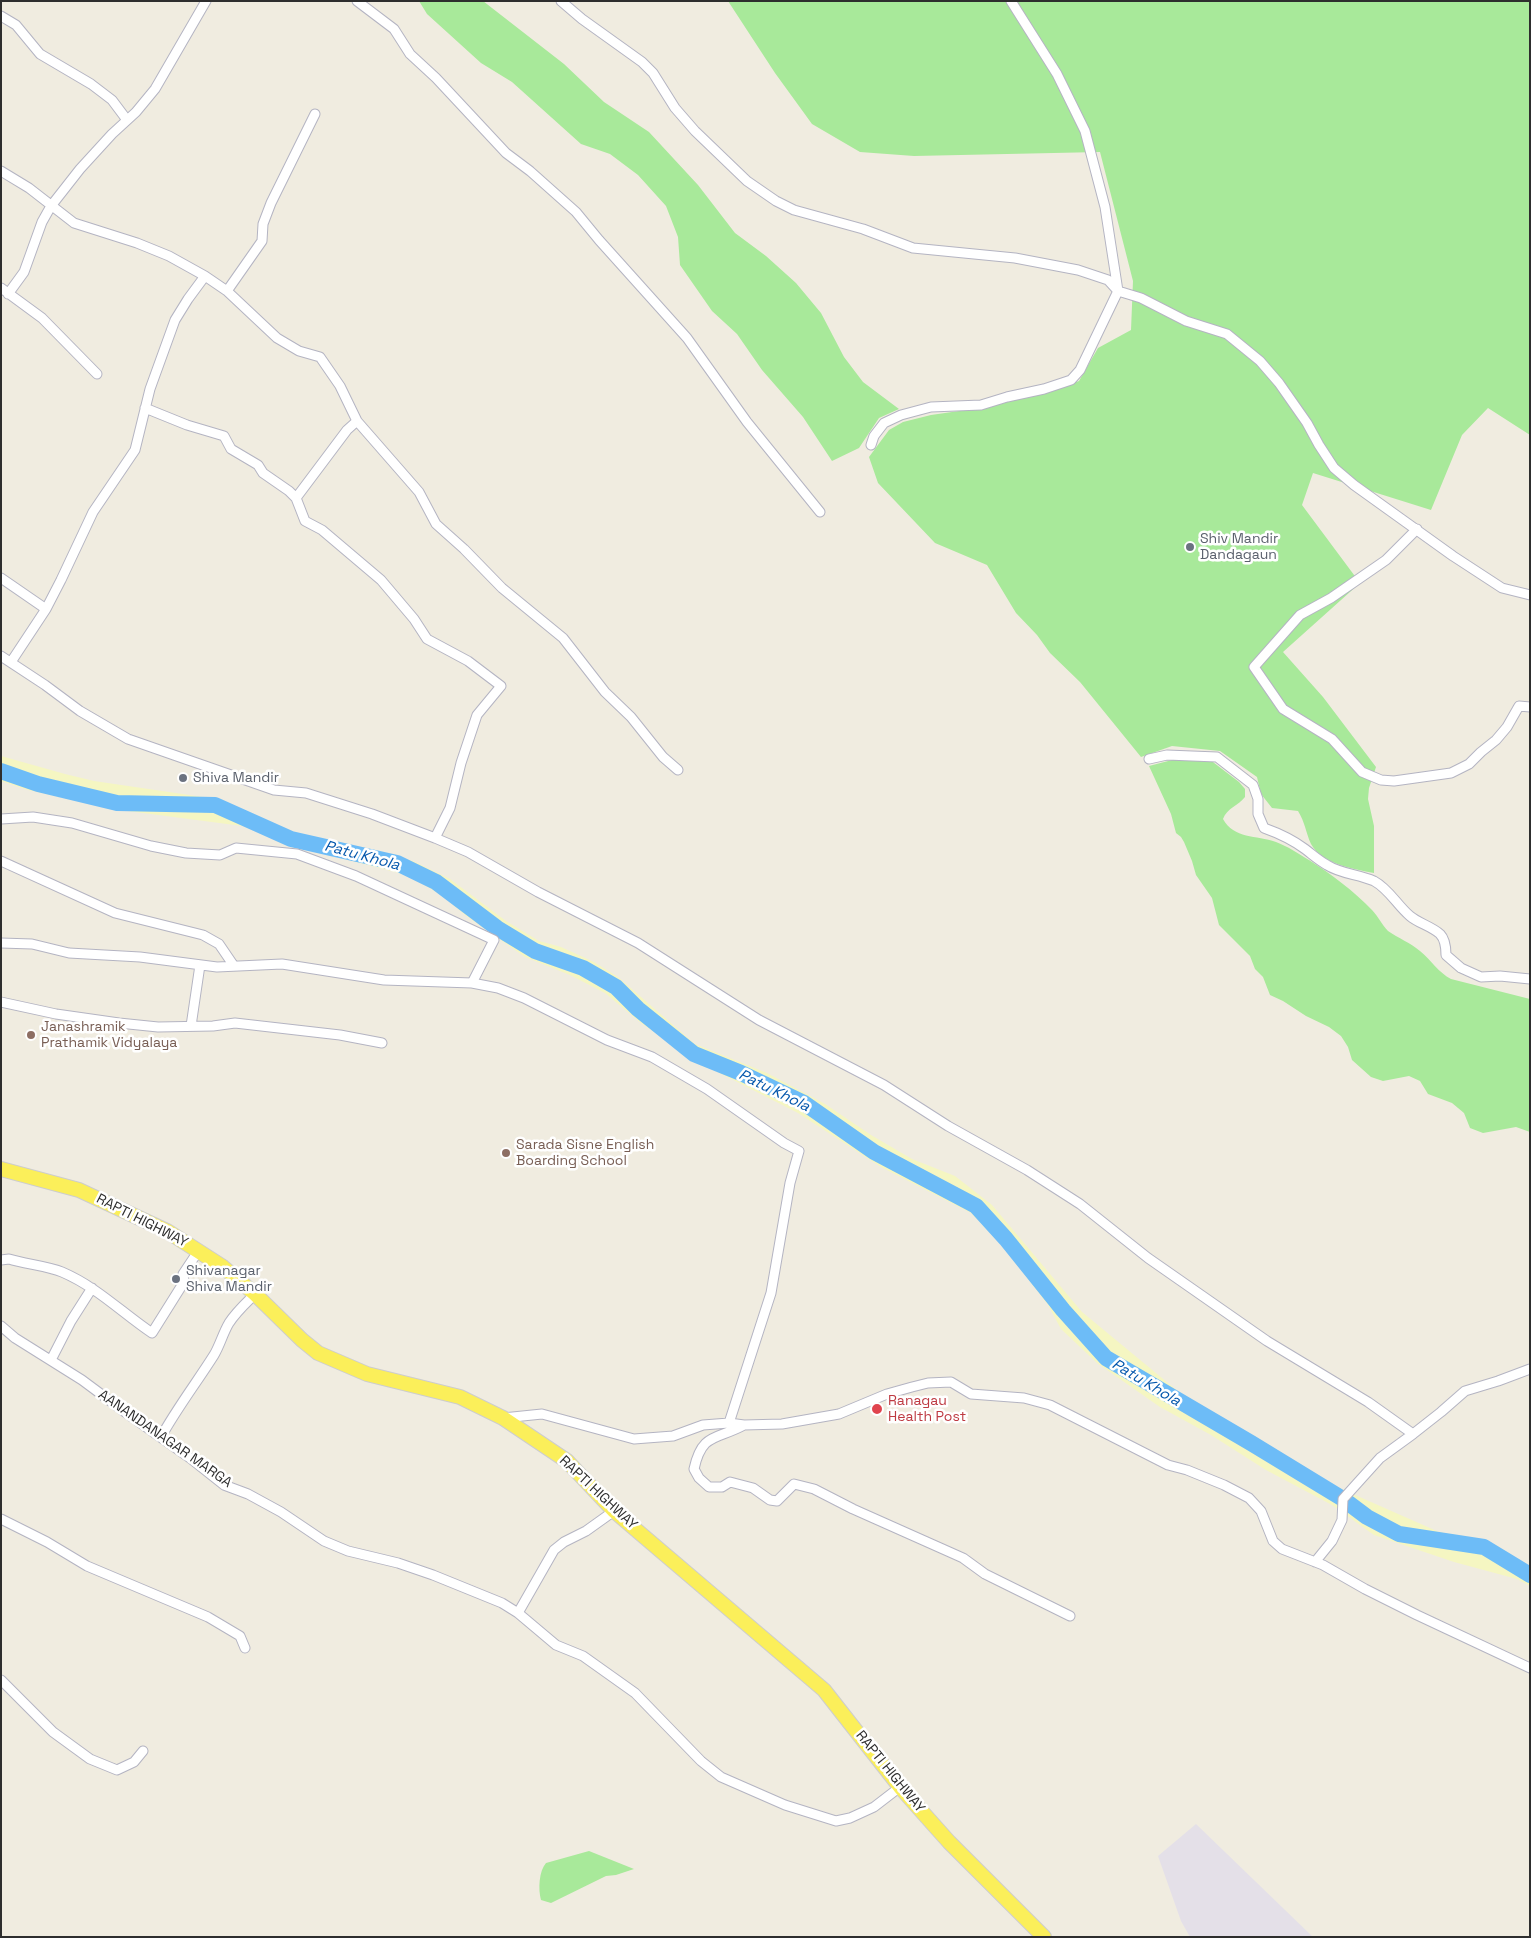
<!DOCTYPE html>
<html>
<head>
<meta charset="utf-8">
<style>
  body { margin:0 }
  #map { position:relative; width:1531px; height:1938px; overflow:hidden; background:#f0ece0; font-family:"Space Grotesk",sans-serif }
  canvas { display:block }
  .frame { position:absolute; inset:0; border:2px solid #2e2e2e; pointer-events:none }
</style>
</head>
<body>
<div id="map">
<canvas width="1531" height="1938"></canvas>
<div class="frame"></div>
</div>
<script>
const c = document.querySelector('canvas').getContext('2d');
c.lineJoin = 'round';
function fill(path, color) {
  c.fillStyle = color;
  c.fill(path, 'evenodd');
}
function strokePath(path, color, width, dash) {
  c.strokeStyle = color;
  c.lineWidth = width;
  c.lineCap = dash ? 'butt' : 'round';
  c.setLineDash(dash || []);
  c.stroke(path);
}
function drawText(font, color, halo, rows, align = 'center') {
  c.font = font + ' "Space Grotesk",sans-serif';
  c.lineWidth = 5;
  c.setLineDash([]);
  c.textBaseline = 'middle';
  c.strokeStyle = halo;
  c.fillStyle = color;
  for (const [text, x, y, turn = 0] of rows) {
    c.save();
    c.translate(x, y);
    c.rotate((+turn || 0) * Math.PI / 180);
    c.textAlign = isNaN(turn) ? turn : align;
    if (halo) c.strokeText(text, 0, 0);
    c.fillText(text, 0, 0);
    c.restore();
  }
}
const industrial = new Path2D(`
  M1196,1824L1313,1937H1190L1181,1921L1158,1856Z`);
const green = new Path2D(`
  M419,1H483L564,64L604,102L649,132L698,185L735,233L766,256L796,283L821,313L844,357L863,382L899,409L879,418L859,448L832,461L803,417L762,370L737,334L712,311L680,265L678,237L666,206L638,175L610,154L581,144L512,82L481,63L427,14Z
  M728,1H1530V435L1488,408L1462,435L1431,510L1313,473L1302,505L1360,583L1283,652L1323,697L1376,767L1369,788L1368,799L1374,826V873C1353,869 1322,864 1311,844C1306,833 1305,822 1298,811L1272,808L1261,794L1257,777L1220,751L1172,746L1141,757L1080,682L1050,653L1037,635L1016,613L987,565L935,543L878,483L869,457L889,430L903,422L931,415L980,408L1042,394L1079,381L1098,348L1131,330L1133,281L1100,152L914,156L860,152L812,124L775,73Z
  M1209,759L1239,782L1245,789V797C1238,806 1227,808 1223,819C1234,839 1256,835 1276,842C1287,846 1299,854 1309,860C1331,874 1354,891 1372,910C1378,916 1382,925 1388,931C1398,938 1411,943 1420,951C1431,960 1439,973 1451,979L1530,999V1132L1516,1127L1483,1133L1470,1128L1464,1113L1452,1103L1428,1094L1420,1081L1409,1076L1383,1081L1371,1077L1352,1060L1348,1047L1341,1036L1329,1027L1306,1016L1283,1001L1270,995L1263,977L1255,969L1250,956L1219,925L1212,898L1196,875L1192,861L1184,842L1181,837L1176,833L1171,814L1149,766L1172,760Z
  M589,1851L634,1869L616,1875L606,1876L551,1903L541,1900C538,1889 539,1871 546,1863Z`);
const sand = new Path2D(`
  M1,756L65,774L94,781L203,797L245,812L301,837L378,852L413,861L450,879L506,921L539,941L561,947L594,962L618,977L695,1044L767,1073L825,1104L871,1135L912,1159L955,1176L992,1205L1082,1312L1185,1397L1256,1437L1337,1487L1439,1532L1480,1539L1499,1547L1530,1567V1586L1517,1579L1454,1562L1374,1535L1332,1505L1266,1470L1211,1435L1160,1407L1097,1363L1061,1329L1048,1305L1002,1245L971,1213L881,1167L798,1113L700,1063L641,1023L605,993L570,975L525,957L465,915L444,897L410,876L311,850L250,827L120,810L28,790L1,781Z`);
const river = new Path2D(`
  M1,771L38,784L117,803L215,805L291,839L397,863L436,882L497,928L535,951L583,968L616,987L638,1009L694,1054L741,1073L804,1103L874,1152L976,1206L1006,1239L1063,1310L1106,1358L1251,1443L1343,1499L1367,1517L1399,1534L1484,1547L1530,1575`);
const street = new Path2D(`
  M357,1L394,29L410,54L436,78L506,153L530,171L576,212L599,240L687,338L747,422L820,512
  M561,1L582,19L642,62L653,73L675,108L695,131L747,181L776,201L794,210L863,229L913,248L1015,258L1078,270L1108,280L1118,291L1141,298L1186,321L1227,334L1260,361L1279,383L1307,423L1319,445L1334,468L1354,485L1453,556L1502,588L1530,595
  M1,16L16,25L40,54L91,84L112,100L127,120
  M1,171L29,188L74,223L137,243L169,256L205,276L227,291L277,338L299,351L320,357L340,386L357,421L419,492L436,524L464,549L502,588L563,638L605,692L631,717L663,757L678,770
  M1,288L42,318L97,374
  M227,291L262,241L263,224L271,203L315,114
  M8,294L24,272L42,222L51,206L80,169L112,134L136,112L155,89L206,1
  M145,408L187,425L224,436L231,449L258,465L263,473L289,491L296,498L305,521L322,530L381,580L414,619L427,639L468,661L501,686L477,715L461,763L450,808L435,838
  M871,445L874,436L884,423L901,415L931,407L981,405L1007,397L1044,389L1071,380L1080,370L1118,291L1105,207L1085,131L1057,74L1011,1
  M296,498L347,430L357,421
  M1417,529L1386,560L1331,598L1300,615L1254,667L1283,709L1332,739L1362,772L1381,780L1394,781L1451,773L1469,764L1481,752L1496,740L1507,727L1519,706L1530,707
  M1,578L46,609
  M1,656L45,685L80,711L128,739L274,790L306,793L372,814L435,838L468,852L538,892L638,943L759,1020L884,1085L948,1126L1027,1170L1080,1204L1148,1258L1267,1341L1368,1402L1413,1434L1441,1412L1465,1391L1498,1381L1530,1369
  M11,662L46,609L61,580L93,512L135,450L150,389L175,320L188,299L205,276
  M1149,759L1167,755L1217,757L1253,785L1258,799V814L1264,828C1278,833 1293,840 1305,849C1313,855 1318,860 1327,865C1341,874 1358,874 1374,881C1389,889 1397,905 1410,916C1418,923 1431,926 1440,934C1445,939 1446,948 1446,955L1461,968L1481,977L1500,976L1530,979
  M1,819L33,817L72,823L151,846L186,853L220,855L236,848L297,854L356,876L494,940L472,983
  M1,861L115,913L203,935L219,944L234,966
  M1,943L32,944L69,953L140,957L217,967L282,964L384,980L472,983L498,988L524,998L607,1040L652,1057L707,1089L784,1143L799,1151L790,1183L771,1293L729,1423
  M1,1002L56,1014L119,1023L158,1027L213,1026L235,1023L340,1035L382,1043
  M191,1026L200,965
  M1,1260L9,1259C25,1264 48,1266 62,1272C97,1287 121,1312 152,1333L184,1282L183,1274L199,1250
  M1,1326L15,1338L82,1380L125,1412L190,1458L224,1485L248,1494L281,1512L324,1541L348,1551L398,1563L433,1575L502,1603L518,1613L556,1645L583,1656L635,1693L701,1761L721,1777L785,1805L836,1821L850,1818L874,1807L900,1787
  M51,1360L71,1321L92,1288
  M503,1418L542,1414L634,1439L673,1436L703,1425L729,1423L744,1425L782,1424L839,1414L887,1394L912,1387L928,1383L951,1382L971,1394L1024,1398L1050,1405L1168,1465L1187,1470L1224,1485L1249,1498L1261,1511L1273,1541L1282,1549L1323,1565L1365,1589L1417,1615L1530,1668
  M744,1425C717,1440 702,1432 694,1469L699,1478L709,1487H722L730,1482L753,1488L770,1500L777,1501L794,1484L814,1489L853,1509L963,1558L985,1574L1070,1616
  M161,1437C177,1408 197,1382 214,1355C220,1345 223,1333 229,1323C236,1312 246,1303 255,1294
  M1,1519L47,1542L87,1566L208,1617L240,1636L245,1648
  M1315,1562L1332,1541L1342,1520L1343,1499L1380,1458L1413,1434
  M518,1613L554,1550L564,1542L586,1531L614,1511
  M1,1680L53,1732L90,1759L117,1770L134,1762L143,1751`);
const primary = new Path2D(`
  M1,1169L79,1190L167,1231L223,1267L255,1294L302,1340L318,1353L367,1374L460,1397L503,1418L567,1461L614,1511L824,1690L900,1787L949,1842L1044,1937`);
const markers = [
  [1190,547,5,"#6b7280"],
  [183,778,5,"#6b7280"],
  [31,1035,5,"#8d6e63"],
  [506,1153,5,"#8d6e63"],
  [176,1279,5,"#6b7280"],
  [877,1409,6,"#e0444e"]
];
const worshipNames = [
  ["Shiv Mandir",1200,539],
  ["Dandagaun",1200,555],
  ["Shiva Mandir",193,778],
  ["Shivanagar",186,1271],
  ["Shiva Mandir",186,1287]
];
const educationNames = [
  ["Janashramik",41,1027],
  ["Prathamik Vidyalaya",41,1043],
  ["Sarada Sisne English",516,1145],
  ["Boarding School",516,1161]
];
const streetNames = [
  ["RAPTI HIGHWAY",142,1221,27],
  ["AANANDANAGAR MARGA",165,1439,35],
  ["RAPTI HIGHWAY",598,1493,43],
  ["RAPTI HIGHWAY",890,1772,51]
];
const healthNames = [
  ["Ranagau",888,1401],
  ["Health Post",888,1417]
];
const waterNames = [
  ["Patu Khola",362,856,15],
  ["Patu Khola",774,1091,26],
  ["Patu Khola",1146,1383,31]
];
fill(industrial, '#e4e0e8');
fill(green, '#a8e99a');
fill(sand, '#f5f6c2');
strokePath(river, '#6dbcf7', 16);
strokePath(street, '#b4b4c2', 11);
strokePath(primary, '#cdcdcd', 16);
strokePath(street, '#fff', 9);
strokePath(primary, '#fbef5a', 14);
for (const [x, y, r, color] of markers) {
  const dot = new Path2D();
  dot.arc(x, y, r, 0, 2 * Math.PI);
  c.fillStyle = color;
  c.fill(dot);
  strokePath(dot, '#fff', 2);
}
drawText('14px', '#5b616d', '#fff', worshipNames, 'left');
drawText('14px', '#785e54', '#fff', educationNames, 'left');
drawText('14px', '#2e2e2e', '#fff', streetNames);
drawText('14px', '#be3a42', '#fff', healthNames, 'left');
drawText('italic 15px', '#0457ac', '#fff', waterNames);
</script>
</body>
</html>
